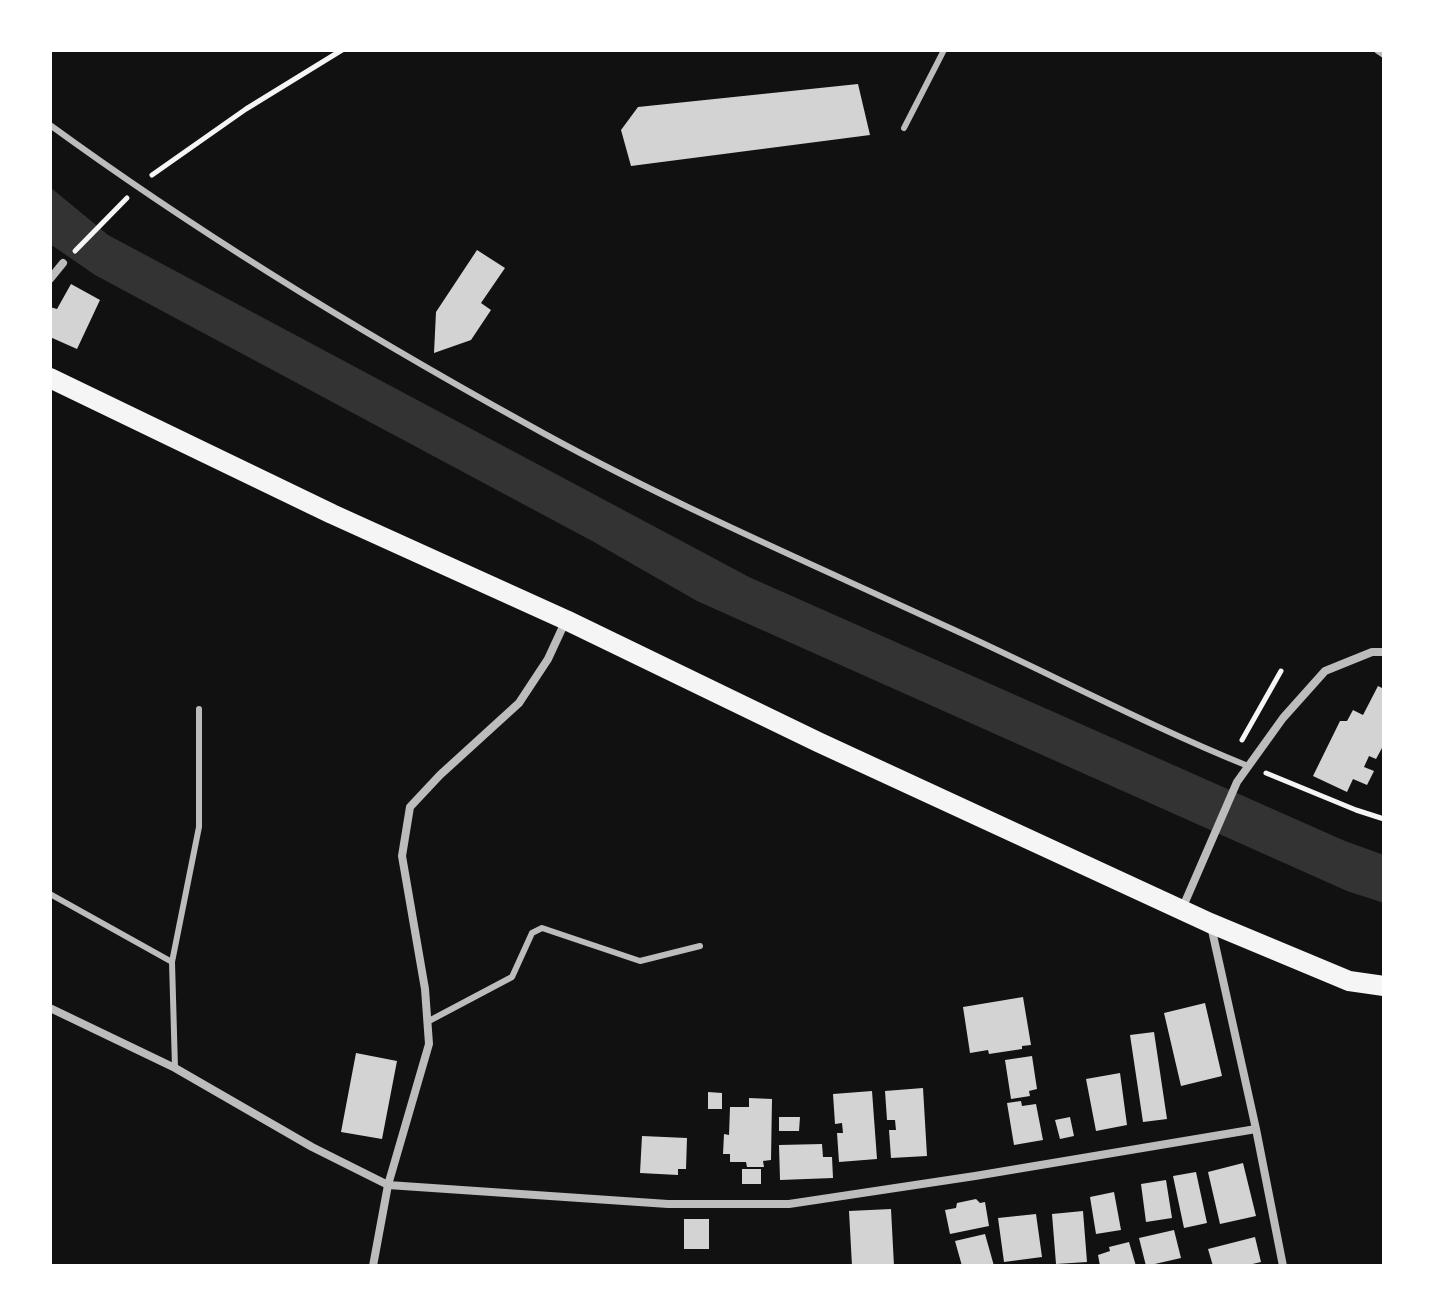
<!DOCTYPE html>
<html>
<head>
<meta charset="utf-8">
<style>
  body { margin:0 }
  #map { position:relative; width:1434px; height:1316px; overflow:hidden; background:#111; font-family:"Playfair Display",serif }
  canvas { display:block }
  .frame { position:absolute; inset:0; border:52px solid #fff; pointer-events:none }
</style>
</head>
<body>
<div id="map">
<canvas width="1434" height="1316"></canvas>
<div class="frame"></div>
</div>
<script>
const c = document.querySelector('canvas').getContext('2d');
c.lineJoin = 'round';
function fill(path, color) {
  c.fillStyle = color;
  c.fill(path, 'evenodd');
}
function strokePath(path, color, width, dash) {
  c.strokeStyle = color;
  c.lineWidth = width;
  c.lineCap = dash ? 'butt' : 'round';
  c.setLineDash(dash || []);
  c.stroke(path);
}
const water = new Path2D(`
  M50,187L108,235L749,577L1345,841L1384,855V903L1347,891L697,601L594,542L95,275L50,244Z`);
const building = new Path2D(`
  M858,84L870,135L631,166L621,130L638,107Z
  M477,250L505,268L481,303L491,310L471,340L434,353L436,312Z
  M71,284L100,300L77,349L50,337V307L57,309Z
  M1378,686L1384,689V749L1382,748L1376,759L1369,756L1364,767L1374,771L1367,785L1353,779L1347,792L1313,776L1340,721H1347L1353,710L1363,715Z
  M1023,997L1031,1045L1022,1046V1049L989,1054L988,1050L970,1053L963,1007Z
  M1205,1003L1222,1076L1181,1086L1164,1013Z
  M1154,1032L1167,1119L1143,1122L1130,1035Z
  M356,1053L397,1061L382,1139L341,1132Z
  M1032,1056L1037,1089L1029,1091L1030,1096L1011,1099L1005,1060Z
  M1120,1073L1127,1125L1096,1131L1086,1079Z
  M923,1088L927,1156L891,1158L889,1130H896L895,1120H887L885,1091Z
  M872,1091L877,1159L839,1162L837,1133H843L842,1123L835,1124L833,1094Z
  M708,1092L722,1093V1109H708Z
  M749,1098L772,1099L771,1160L763,1161L764,1167H747L746,1162H730V1154H723L724,1134L729,1135L730,1107H749Z
  M1021,1101L1022,1106L1036,1104L1043,1140L1014,1145L1007,1103Z
  M779,1117H800L799,1131H779Z
  M1070,1117L1074,1136L1060,1139L1055,1120Z
  M642,1136L687,1138L686,1169H678V1175L640,1173Z
  M822,1144L823,1157H832L833,1178L780,1180L779,1145Z
  M1243,1163L1256,1216L1220,1224L1208,1172Z
  M742,1169H761V1184H742Z
  M1196,1172L1207,1223L1184,1228L1173,1176Z
  M1166,1180L1172,1218L1146,1222L1141,1184Z
  M1114,1192L1121,1230L1096,1234L1090,1197Z
  M976,1199L980,1203L985,1202L989,1226L950,1234L945,1210L956,1208L957,1203Z
  M891,1209L894,1266H852L849,1211Z
  M1083,1211L1087,1262L1056,1264L1052,1214Z
  M1036,1214L1042,1257L1004,1262L998,1218Z
  M684,1219H709V1249H684Z
  M1174,1230L1181,1258L1146,1266L1139,1238Z
  M985,1234L994,1266H962L955,1241Z
  M1255,1237L1261,1262L1244,1266H1213L1208,1249Z
  M1129,1242L1136,1266H1100L1098,1255L1110,1251L1109,1247Z`);
const path = new Path2D(`
  M152,175L246,109L342,50
  M75,251L127,198
  M1242,740L1281,671
  M1266,773L1356,810L1384,819`);
const service = new Path2D(`
  M50,125C201,235 362,333 525,423C662,500 808,562 950,628C1049,673 1147,725 1248,766
  M904,128L944,50
  M50,894L172,962
  M427,1022L512,977L532,933L542,928L640,961L700,946
  M175,1068L172,962L199,827V709`);
const minor = new Path2D(`
  M1378,50L1384,54
  M50,279L63,263
  M1182,909L1237,782L1283,718L1325,671L1372,652H1384
  M1211,926L1256,1129L1283,1266
  M50,1008L175,1068L312,1147L388,1185L668,1204H789L975,1176L1256,1129
  M373,1266L388,1185L429,1044L425,989L402,856L410,807L440,775L519,703L548,659L566,620`);
const primary = new Path2D(`
  M50,378L332,514L566,620L818,742L1210,923L1349,981L1384,986`);
fill(water, '#333');
fill(building, '#d3d3d3');
strokePath(path, '#f5f5f5', 5);
strokePath(service, '#bcbcbc', 6);
strokePath(minor, '#bcbcbc', 8);
strokePath(primary, '#f5f5f5', 20);
</script>
</body>
</html>
